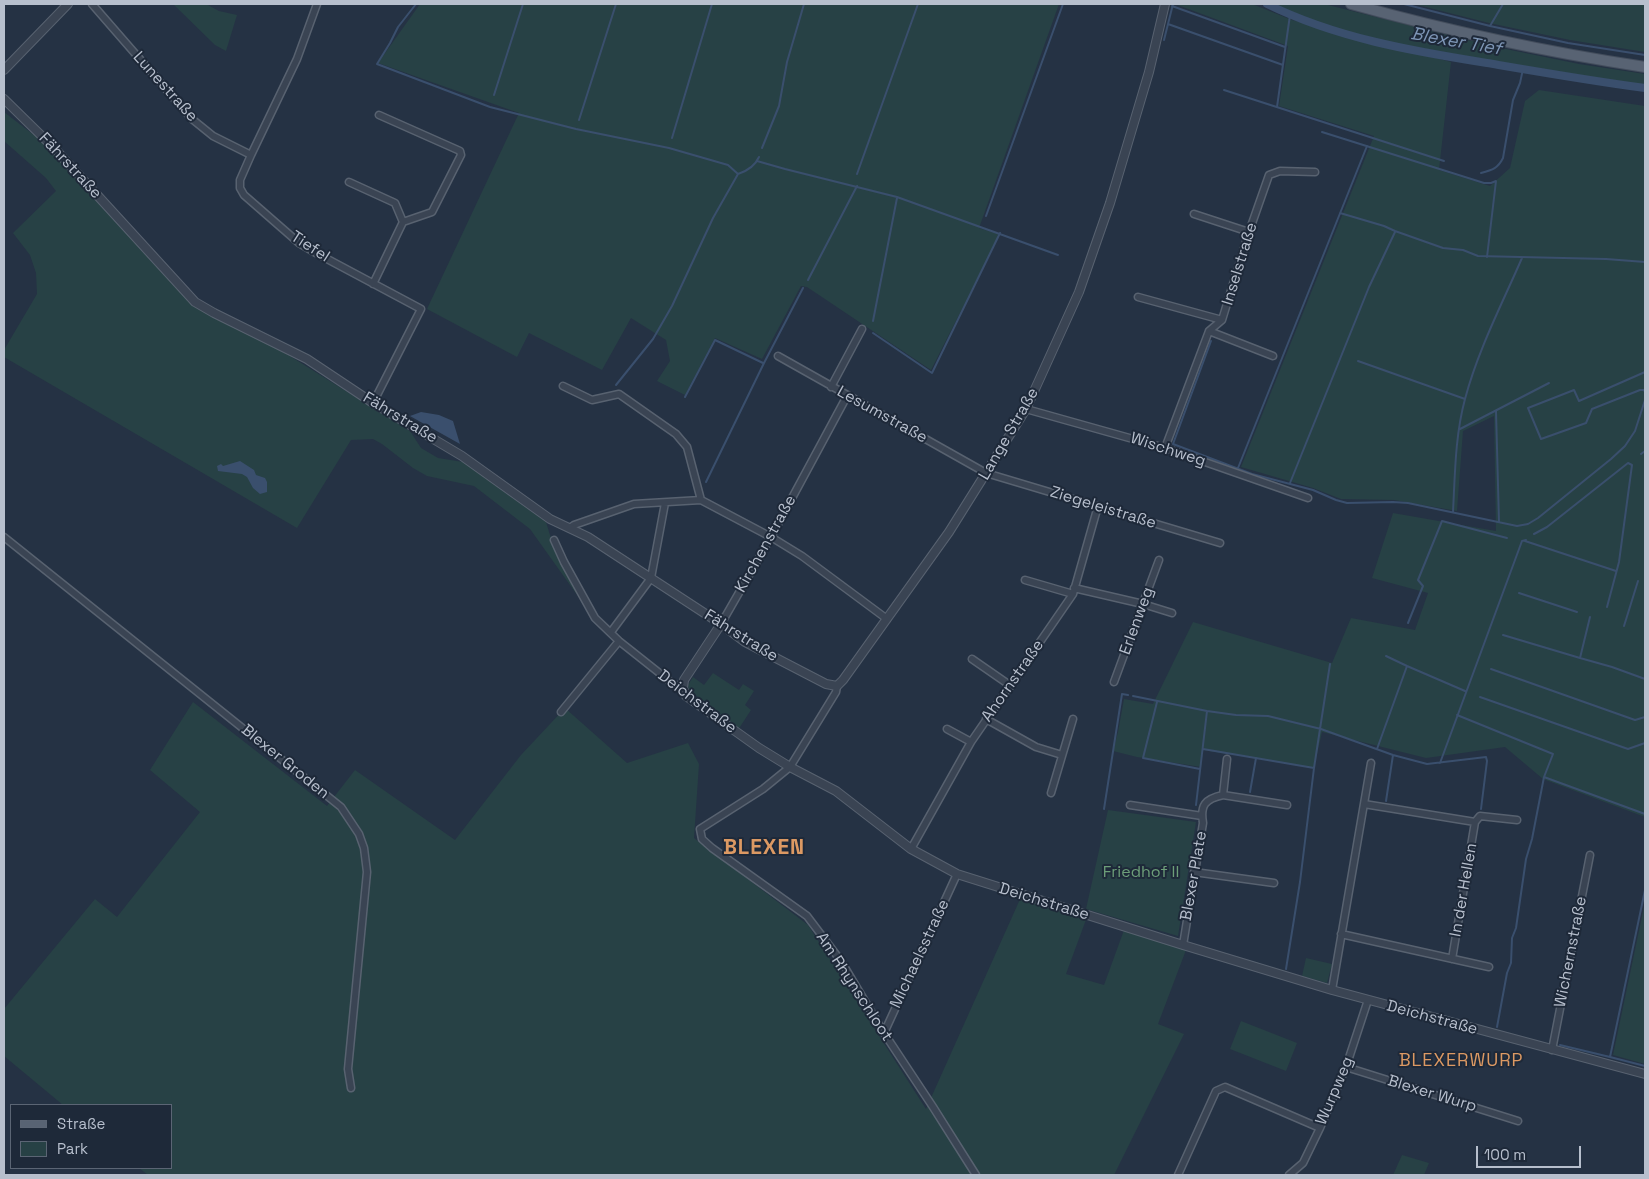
<!DOCTYPE html>
<html>
<head>
<meta charset="utf-8">
<style>
  body { margin:0 }
  #map { position:relative; width:1649px; height:1179px; overflow:hidden; background:#253244; font-family:"Space Grotesk",sans-serif }
  canvas { display:block }
  .frame { position:absolute; inset:0; border:5px solid #b7bfcd; pointer-events:none }
  .legend { position:absolute; left:10px; top:1104px; width:162px; height:65px; box-sizing:border-box; background:#1e2939; border:1px solid #5b6574; margin:0; padding:6px 9px; list-style:none; font-size:15px; color:#b7bfcd }
  .legend li { display:flex; align-items:center; gap:10px; height:25px }
  .legend b { width:25px; border:1px solid #5b6574 }
  .scale { position:absolute; left:1476px; top:1146px; width:105px; height:22px; box-sizing:border-box; border:2px solid #b7bfcd; border-top:0; padding-left:6px; font-size:15px; line-height:18px; white-space:nowrap; color:#b7bfcd; -webkit-text-stroke:4px #1e2939; paint-order:stroke }
</style>
</head>
<body>
<div id="map">
<canvas width="1649" height="1179"></canvas>
<div class="frame"></div>
<ul class="legend">
<li><b style="height:6px;background:#586373"></b>Straße</li>
<li><b style="height:14px;background:#274145"></b>Park</li>
</ul>
<div class="scale">100 m</div>
</div>
<script>
const c = document.querySelector('canvas').getContext('2d');
c.lineJoin = 'round';
function fill(path, color) {
  c.fillStyle = color;
  c.fill(path, 'evenodd');
}
function strokePath(path, color, width, dash) {
  c.strokeStyle = color;
  c.lineWidth = width;
  c.lineCap = dash ? 'butt' : 'round';
  c.setLineDash(dash || []);
  c.stroke(path);
}
function drawText(font, color, halo, rows, align = 'center') {
  c.font = font + ' "Space Grotesk",sans-serif';
  c.lineWidth = 4;
  c.setLineDash([]);
  c.textBaseline = 'middle';
  c.strokeStyle = halo;
  c.fillStyle = color;
  for (const [text, x, y, turn = 0] of rows) {
    c.save();
    c.translate(x, y);
    c.rotate((+turn || 0) * Math.PI / 180);
    c.textAlign = isNaN(turn) ? turn : align;
    if (halo) c.strokeText(text, 0, 0);
    c.fillText(text, 0, 0);
    c.restore();
  }
}
const green = new Path2D(`
  M173,4H206L219,11L237,15L226,51L215,45Z
  M420,4H1059L979,228L998,234L996,242L931,370L807,287L801,286L762,359L715,338L685,395L657,381L670,361L666,340L631,318L602,370L529,333L517,357L427,309L519,113L378,63Z
  M1175,4H1252L1292,20L1451,62L1439,170L1490,186L1510,168L1525,101L1539,90L1645,106V817L1543,779L1505,747L1426,758L1322,732L1314,768L1203,750L1201,767L1137,757L1113,751L1118,732L1124,699L1153,704L1193,622L1332,663L1351,618L1415,630L1428,593L1372,578L1393,513L1496,531L1494,416L1463,431L1457,511L1394,500L1341,499L1313,488L1241,467L1374,136L1279,106L1288,46Z
  M1273,4H1324L1496,47L1579,64L1645,74V85C1584,76 1522,66 1460,55C1397,44 1331,33 1273,4Z
  M1414,4H1645V52L1570,40L1489,23Z
  M4,112L43,142L178,290L201,309L285,353L410,431L421,448L438,458L463,462L546,522C554,552 569,578 585,606L530,529L474,486L427,476L413,468L382,444L373,439L351,440L297,528L4,357V350L37,294L36,273L30,255L13,233L56,191L46,178L4,141Z
  M713,673L739,690L743,684L754,691L745,705L751,710L738,730L689,690L688,685L693,677L704,685Z
  M193,702L327,806L355,770L455,840L521,755L565,708L627,763L688,743L699,764L694,838L808,925L926,1109L1021,897L1087,917L1066,974L1104,985L1124,930L1186,950L1158,1024L1184,1034L1114,1175H148L139,1168H171V1105H63L4,1056V1009L95,899L117,917L200,812L150,770Z
  M1108,810L1196,822L1178,936L1086,909Z
  M1645,902V1064L1613,1055Z
  M1306,958L1332,964L1327,983L1302,976Z
  M1241,1021L1297,1043L1286,1071L1230,1049Z
  M1402,1155L1429,1163L1424,1175H1393Z`);
const water = new Path2D(`
  M421,412L439,415L453,421L460,444L410,416Z
  M240,461L254,470L256,475L265,478L267,482V492L260,494L253,488L247,477L242,474L218,471L217,466L221,464L223,466Z`);
const stream = new Path2D(`
  M416,4L398,27L390,43L377,64L490,107L576,129L669,148L728,165L738,174
  M1404,4L1490,26L1568,43L1645,55
  M1172,6L1285,47
  M1168,24L1283,65
  M1490,26L1503,4
  M1164,40L1173,4
  M1224,90L1444,161
  M494,95L523,4
  M1277,107L1290,15
  M579,120L616,4
  M1322,132L1484,183H1491L1496,181L1487,257
  M672,138L712,4
  M762,148L779,106L787,62L804,4
  M757,161L785,169L897,197L1058,255
  M1481,173C1493,170 1498,168 1503,158L1513,100L1520,83L1523,69
  M857,174L918,4
  M1340,213L1384,226L1395,231L1443,248L1463,250L1478,256L1606,259L1645,262
  M986,216L1063,4
  M808,280L857,186
  M873,321L897,198
  M873,333L932,373L1000,233
  M1211,341L1173,444L1252,474L1313,490L1336,500L1347,503L1393,502L1408,503L1517,526L1528,524L1538,518L1611,459L1625,446L1635,431L1645,400
  M1358,361L1465,399
  M1645,372L1579,401L1574,390L1528,408L1541,439L1586,423L1592,409L1640,390H1644L1645,392
  M616,385L653,339L672,306L713,218L738,174C747,171 755,166 759,157
  M685,397L715,340L763,363
  M1496,411L1499,522
  M1460,429L1549,383
  M1641,454L1645,451
  M1238,468L1367,146
  M706,482L764,363L803,288
  M1290,483L1369,287L1395,232
  M1453,512C1455,475 1455,436 1465,399C1478,350 1502,304 1522,258
  M1534,534L1547,527L1628,463L1632,465L1619,562L1607,607
  M1525,541L1616,571
  M1519,593L1577,612
  M1590,617L1580,658L1612,667L1645,679
  M1408,623L1423,586L1418,580L1442,521L1507,538
  M1624,626L1638,581
  M1503,635L1580,658
  M1386,656L1407,666L1465,691
  M1491,669L1635,720L1645,717
  M1133,696L1207,711L1236,715L1268,716L1321,729L1393,755L1427,764L1486,757L1487,761L1481,809
  M1480,697L1628,749L1645,743
  M1157,702L1143,758L1200,769
  M1457,715L1553,754L1544,777L1532,839L1526,859L1516,928L1512,938L1511,963L1507,973L1497,1027
  M1203,749L1314,768
  M1377,749L1407,666
  M1440,763L1522,541L1526,540
  M1544,777L1645,814
  M1250,792L1256,758
  M1386,801L1393,755
  M1196,805L1207,711
  M1104,809L1122,694L1128,695
  M1645,890L1610,1057L1645,1066
  M1286,969L1300,882L1314,768L1330,664
  M1560,1045L1610,1057`);
const canal = new Path2D(`
  M1267,4C1336,38 1412,51 1487,63C1540,72 1592,81 1645,88`);
const minor = new Path2D(`
  M92,4L192,119L213,136L251,155
  M317,4L297,59L251,155L240,180V188L244,195L299,243L316,253L421,309L373,403
  M349,182L395,203L403,222
  M1194,214L1249,232
  M373,284L403,222L432,212L461,155L460,151L379,115
  M1138,297L1222,320
  M1209,331L1273,356
  M778,356L986,473L1220,543
  M563,386L592,400L619,394L676,434L687,447L701,500
  M831,387L862,329
  M1026,409L1165,448L1308,498
  M1165,448L1209,331L1222,320L1249,232L1269,175L1280,171L1315,172
  M570,528L574,525L634,504L701,500L771,537L802,556L887,619
  M4,537L341,807L359,834L364,848L367,872L348,1069L351,1088
  M554,540L564,562L595,618L619,641L672,683L683,688
  M1025,580L1073,594
  M1074,588L1143,604L1172,613
  M721,624L771,537L847,396
  M611,632L651,578L665,503
  M972,659L1011,686
  M1114,682L1159,560
  M837,686L836,692L790,767L763,789L700,829L702,839L712,848L807,916L841,961L884,1033L933,1107L976,1175
  M561,712L619,641
  M986,719L1036,747L1062,755
  M947,729L971,742
  M1051,793L1073,719
  M1223,795L1287,805
  M1364,804L1475,822L1480,816L1517,820
  M1130,805L1202,816
  M911,849L971,742L1073,594L1098,506
  M1194,872L1274,883
  M1341,934L1489,967
  M1183,945L1203,823C1200,805 1205,799 1223,795L1227,759
  M1452,959L1475,822
  M1332,990L1371,763
  M884,1033L957,874
  M1552,1050L1590,855
  M1346,1067L1518,1121
  M1178,1175L1216,1091L1225,1087L1320,1128
  M1289,1175L1303,1163L1320,1128L1346,1067L1368,1000`);
const tertiary = new Path2D(`
  M4,70L68,4
  M4,99L55,149L195,302L214,313L307,359L373,403L462,456L550,519L588,537L721,624L745,642L826,684L837,686L843,680L949,532L1026,409L1079,292L1110,203L1149,72L1165,4
  M721,624L684,680L683,688L686,696L759,748L790,767L836,791L911,849L957,874L1183,945L1332,990L1645,1074`);
const primary = new Path2D(`
  M1351,4C1448,31 1546,52 1645,67`);
const streetNames = [
  ["Lunestraße",165,87,48],
  ["Fährstraße",70,166,47],
  ["Tiefel",310,247,33],
  ["Inselstraße",1240,264,-73],
  ["Lesumstraße",882,415,29],
  ["Fährstraße",400,418,31],
  ["Lange Straße",1009,434,-60],
  ["Wischweg",1168,450,18],
  ["Ziegeleistraße",1103,508,17],
  ["Kirchenstraße",766,544,-61],
  ["Erlenweg",1137,621,-70],
  ["Fährstraße",741,636,32],
  ["Ahornstraße",1013,681,-55],
  ["Deichstraße",697,702,37],
  ["Blexer Groden",285,762,39],
  ["Blexer Plate",1194,876,-80],
  ["In der Hellen",1464,890,-80],
  ["Deichstraße",1044,902,17],
  ["Wichernstraße",1571,952,-79],
  ["Michaelsstraße",920,954,-65],
  ["Am Rhynschloot",854,987,57],
  ["Deichstraße",1432,1018,15],
  ["Wurpweg",1335,1091,-67],
  ["Blexer Wurp",1432,1094,17]
];
const parkNames = [
  ["Friedhof II",1141,873]
];
const waterNames = [
  ["Blexer Tief",1456,42,10]
];
const neighbourhoodNames = [
  ["BLEXERWURP",1461,1061]
];
const districtNames = [
  ["BLEXEN",764,848]
];
fill(green, '#274145');
fill(water, '#3a4f6d');
strokePath(stream, '#3a4f6d', 2);
strokePath(canal, '#3a4f6d', 8);
strokePath(minor, '#586270', 9);
strokePath(tertiary, '#586270', 10);
strokePath(primary, '#434d5c', 12);
strokePath(minor, '#3a4453', 6);
strokePath(tertiary, '#3a4453', 8);
strokePath(primary, '#586373', 10);
drawText('16px', '#b7bfcd', '#1e2939', streetNames);
drawText('16px', '#6d9f79', '#1e2939', parkNames);
drawText('italic 18px', '#7d95b5', '#1e2939', waterNames);
c.letterSpacing = '1px';
drawText('18px', '#dc9963', '#1e2939', neighbourhoodNames);
c.letterSpacing = '0px';
c.letterSpacing = '1px';
drawText('bold 21px', '#dc9963', '#1e2939', districtNames);
c.letterSpacing = '0px';
</script>
</body>
</html>
